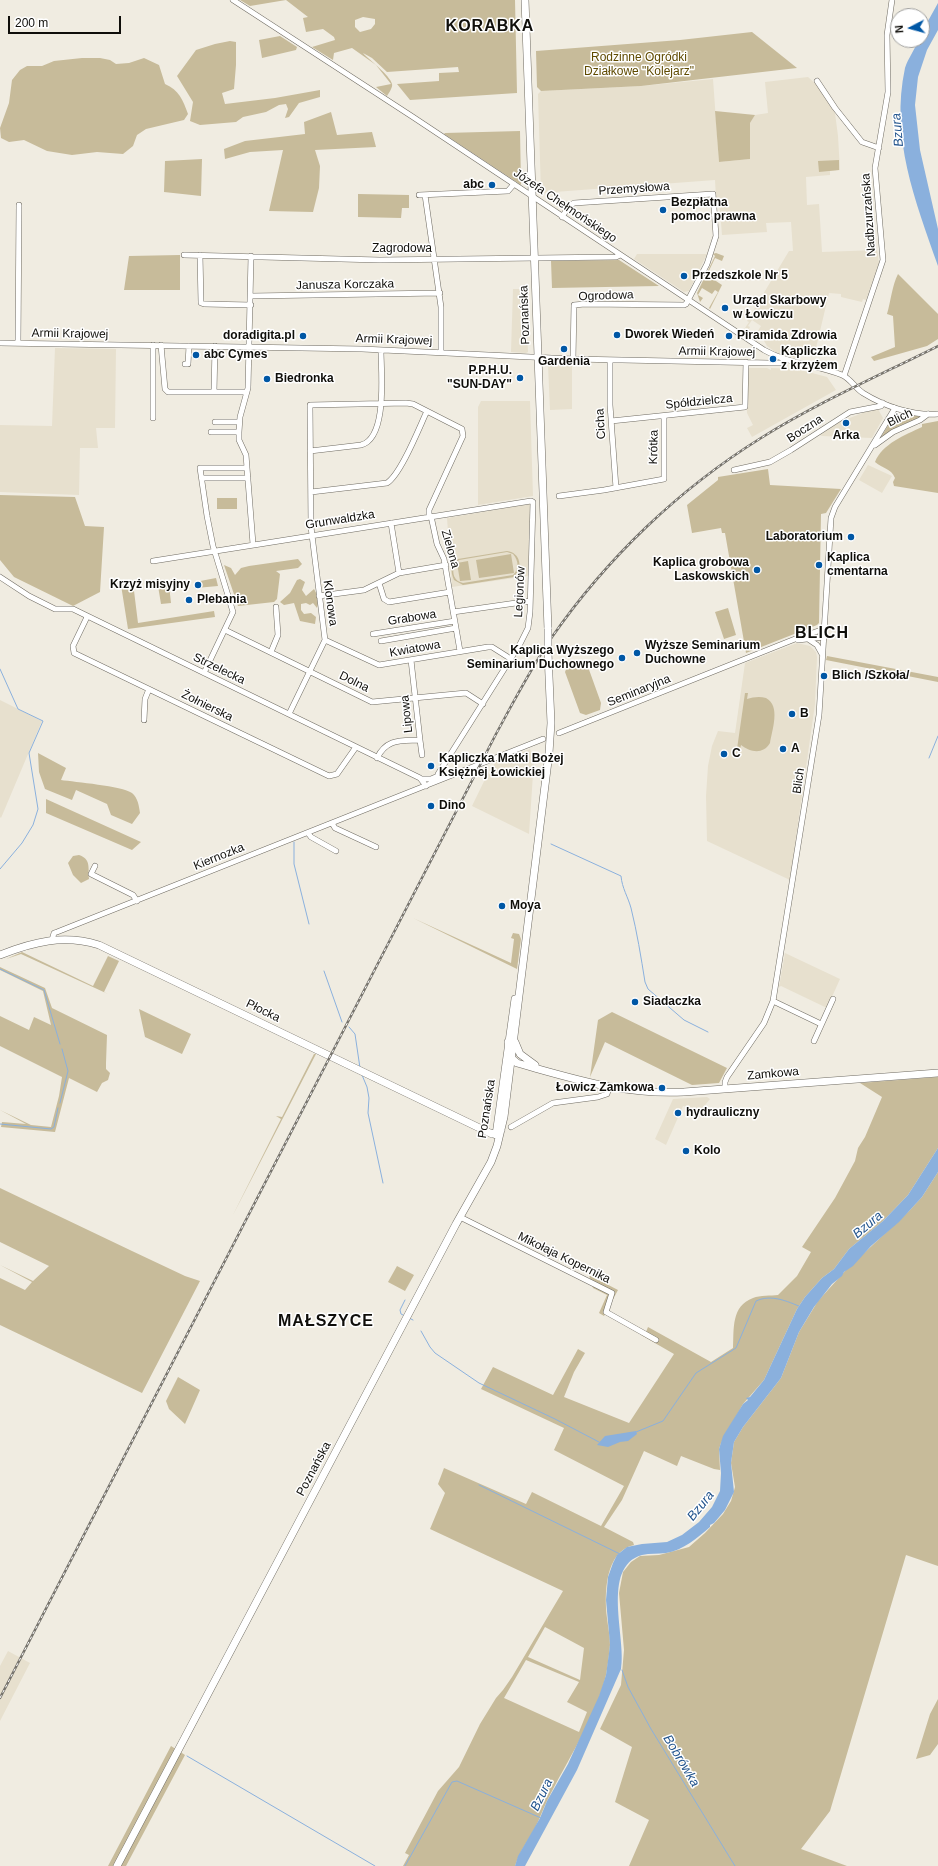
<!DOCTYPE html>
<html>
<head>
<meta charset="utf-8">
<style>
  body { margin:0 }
  #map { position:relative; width:938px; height:1866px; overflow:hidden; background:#f0ece1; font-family:Helvetica,sans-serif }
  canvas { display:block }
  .north { position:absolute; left:890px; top:8px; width:40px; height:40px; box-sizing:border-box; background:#fff; border:1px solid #9f9f9d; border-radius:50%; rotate:264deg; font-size:11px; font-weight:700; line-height:16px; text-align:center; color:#0f0e0a }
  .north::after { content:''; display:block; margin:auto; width:14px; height:18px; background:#0057a5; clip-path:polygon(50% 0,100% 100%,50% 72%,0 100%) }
  .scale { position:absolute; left:8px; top:16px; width:113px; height:18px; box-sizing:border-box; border:2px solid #0f0e0a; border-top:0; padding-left:5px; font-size:12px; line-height:14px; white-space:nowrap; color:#0f0e0a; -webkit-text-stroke:3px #fff; paint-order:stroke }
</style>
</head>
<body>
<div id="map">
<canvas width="938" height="1866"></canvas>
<div class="north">N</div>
<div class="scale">200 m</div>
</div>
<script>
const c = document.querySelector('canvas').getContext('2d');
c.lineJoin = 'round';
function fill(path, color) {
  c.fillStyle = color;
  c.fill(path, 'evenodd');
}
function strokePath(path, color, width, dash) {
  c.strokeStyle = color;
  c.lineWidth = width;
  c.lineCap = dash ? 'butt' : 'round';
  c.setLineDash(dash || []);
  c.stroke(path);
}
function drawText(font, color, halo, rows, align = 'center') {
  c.font = font + ' Helvetica,sans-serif';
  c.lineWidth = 3;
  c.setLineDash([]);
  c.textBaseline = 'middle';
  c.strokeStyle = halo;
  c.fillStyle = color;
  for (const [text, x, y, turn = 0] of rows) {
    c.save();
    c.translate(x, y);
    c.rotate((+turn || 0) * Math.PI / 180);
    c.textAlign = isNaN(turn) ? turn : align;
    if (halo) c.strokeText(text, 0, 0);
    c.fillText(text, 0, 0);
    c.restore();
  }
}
const built = new Path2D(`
  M808,77L817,85L835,113L838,136L840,170L830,171V175L806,177L807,205L819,204L822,252L877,250L879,263L866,300L863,299L862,302L841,297V294L829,293L816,348L803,346L799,359L777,353L767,346L763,339L756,334L761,326L752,320L748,326L750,327L748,330L745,328L749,322L747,321L789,251H793L791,222L766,223L767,232L722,235L719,198H716L715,180L541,193L538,94L541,91L641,86L713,79L719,162L750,159V123L755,115L768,113L765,82Z
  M637,254H707L689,291L684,292L634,259Z
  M513,289H525L528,352L526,353L511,352Z
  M55,348L116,349L115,428H96L98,448H80L79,495L0,492V425L52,426Z
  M548,365H572V409L550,410Z
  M747,368H767L771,370V368L797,369L827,377L836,390L752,437L747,428L753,425L747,413Z
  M481,401H530L533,496L478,505V407Z
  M878,409L883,418L872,438L822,436L820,435L845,418L847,419L865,412Z
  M868,465L892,476L882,493L859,480Z
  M530,504L528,576L452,587L447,518Z
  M797,643L810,646L816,652L817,657L815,704L790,880L707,841L706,796L708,766L712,746L718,731L735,733L745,663Z
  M0,700L42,721L1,818L0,817Z
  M530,749L534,759L529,834L472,806L490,769L496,762Z
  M785,953L840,979L827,1008L781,986L779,987Z
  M707,1097L710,1099L698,1114L690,1108L683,1106L666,1145L655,1139L673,1099Z
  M8,1651L30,1663L0,1721V1666Z`);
const green = new Path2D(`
  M240,0H515L517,93L410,100L397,84L439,81V73L459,72L458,67L387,72L372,58L363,53C369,60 390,75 392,84C393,87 389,93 387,96L376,87L391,84L376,65L352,48L334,53L333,60L312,47L335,40L334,37L323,29L306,32L303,18L308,17L286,0L250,6ZM363,17L375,19V24L371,29L360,32L355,27V20Z
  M752,32L797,68L641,86L541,91L537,87L536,51L680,40Z
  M280,36L297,47L296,50L262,58L259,40Z
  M230,41L236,42V65L234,89L222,93L225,104L275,98L320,90V97L299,103L289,117L285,118L288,109L286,104L279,105L266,112L243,117L236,122L200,125L190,121L193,102L177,76L196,50L215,44Z
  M82,58H100L110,60L116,64L129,63L144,58L159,65L165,84C179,90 183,100 188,114L184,120L146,129L137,135L133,146L123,154L97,152L72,155L47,151L24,140L9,142L1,138L0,128L9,103L12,80L20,70L27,66H42L54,61Z
  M715,111L755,115L750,123V159L719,162Z
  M331,112L337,135L372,132L376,147L315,150L320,166L319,188L313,212L269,211L283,150L250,152L225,159L224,149L245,141L305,134L304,122Z
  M520,131L521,185L444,134L445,133Z
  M202,159L201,196L164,192L165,161Z
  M839,160V170L819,172L818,161Z
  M358,194L409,195V208H402L401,218L358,217Z
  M716,253L724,256L722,261L715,258L707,275L722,285L710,309L709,308L718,292L715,290L712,294L702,288L698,295L703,298L700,302L697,293L715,256L713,254Z
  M180,255V290H124L129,256Z
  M619,260L659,286L552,288L551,261Z
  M898,274L938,314V339L927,346L874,361L871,357L895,347L893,316L887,314C891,300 892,286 898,274Z
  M902,413L922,417L899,426L881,437L894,416Z
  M938,421V493L894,486L893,482L895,478C891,468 883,469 875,462C882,444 905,435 922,427V424Z
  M768,469L770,485L841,489L826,513L821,514L819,623L817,625L746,653L725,533H722L721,528L692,533L687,505L718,480V477Z
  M0,495L75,497L85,526L104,527L100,592L73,606L14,577L0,560Z
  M217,498H237V509H217Z
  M507,551C521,553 523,568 514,577L463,585L454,580C450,571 451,564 458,559ZM507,552L513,554C519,561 519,569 513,575L463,583C454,581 452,574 454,566L459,560Z
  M511,554L514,573L479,578L476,560Z
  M298,559L302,564L298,568L276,571L280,574L277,599L274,602L238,606L224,565L231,568L235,575L241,568L249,566Z
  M468,561L471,580L460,581L457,563Z
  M216,578L218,586L196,588L195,582Z
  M300,579L305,582L302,590L306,596L314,589C317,593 319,602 317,608L313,603L310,605L306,603L301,604V610L304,614L311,613L316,617L315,624L300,621L294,603L284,605L280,602L290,593L297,580Z
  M133,583L138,623L214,611L215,617L128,629L121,585Z
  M169,585L171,603L161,604L158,586Z
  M728,608L736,635L724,639L715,612Z
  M827,656L938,677V682L826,660Z
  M583,661L587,664L601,703L600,710L586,715L580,713L565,672L567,667Z
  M745,693H748L747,699C753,697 760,696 766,698C781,706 772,730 770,743C763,755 750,752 741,745L740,749H737Z
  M38,753L66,768L61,780C75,782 122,786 132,793C138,798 139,806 140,813L132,824L111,815L107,804L76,790L72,800L45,789L39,772Z
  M46,799L141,842L132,850L46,813Z
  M79,855C91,859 88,867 89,879L81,883L73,875L68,863L73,856Z
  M413,918L511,963L514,939L511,938L513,933L519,934L521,939L517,969Z
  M22,952L93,986L108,956L119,961L104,992L108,994L21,954L6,959Z
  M0,967L45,988L52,1008L107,1035L106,1063V1069L110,1073L108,1080L102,1083L97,1092L69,1078L55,1132L1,1127L2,1122L26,1124L0,1110L31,1125L51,1127L59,1096L62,1077L0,1046V1016L29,1030L34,1017L51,1025L43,991L0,970Z
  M139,1009L191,1034L182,1054L145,1037Z
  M612,1012L727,1068L719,1083L692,1085L605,1042L590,1077L598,1020Z
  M314,1054H316L233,1215L281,1119L276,1116L282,1117Z
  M938,1077V1148L908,1195L883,1221L849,1249L834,1269L822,1278L805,1297L797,1309L764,1380L743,1404L721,1443L719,1449L720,1470L714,1469L681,1456L677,1466L644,1451L622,1500L604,1527L633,1542L634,1545C605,1551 604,1594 607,1618C608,1627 610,1636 610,1645C609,1654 608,1665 606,1675C596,1718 566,1762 547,1801C543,1809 540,1818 536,1826C529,1840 520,1850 515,1866H403L409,1855L405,1853L438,1791L459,1767L480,1724L496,1698L503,1690L512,1677L563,1591L430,1529L445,1493L438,1484L444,1468L526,1504L532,1492L601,1526L624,1486L554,1450L564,1428L481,1389L493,1367L553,1395L578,1349L585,1353L574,1372L564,1397L629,1423L674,1354L641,1335L643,1331L646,1332L648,1327L711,1362L733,1348C734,1329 731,1306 753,1298C760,1295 771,1296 778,1295L797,1276L811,1252L802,1247L835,1198L855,1161L858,1148L865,1137L882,1097L860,1083ZM545,1627L584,1648L580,1680L528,1657ZM526,1660L579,1682L567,1702L587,1712L579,1732L504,1698Z
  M938,1172V1566L906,1555L830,1811L801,1849L847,1866H629L649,1820L615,1802L632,1747L600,1729L621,1685L624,1650L619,1593L623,1572L631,1562L640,1556L659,1555L689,1547L705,1533L723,1514L731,1501L735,1487L731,1463L734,1442L743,1427L781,1378L799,1332L818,1301L846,1270L909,1211L922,1197Z
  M0,1188L132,1251L185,1276L200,1281L142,1393L0,1325V1278L25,1290L32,1282L0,1265L33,1281L49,1266L0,1242Z
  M397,1266L414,1275L405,1291L388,1282Z
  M589,1275L618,1290L604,1316L599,1313L607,1295L593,1288Z
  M178,1377L200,1390L185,1424L169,1409L166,1401Z
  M938,1699V1744L930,1755L916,1759L930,1714Z
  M171,1746L185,1755L126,1866H108Z`);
const water = new Path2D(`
  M938,3V30L927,50L918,77L915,105L920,150L938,229V266C915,200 890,138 905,68C908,58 915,50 918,40H922L923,30Z
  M938,1148V1172L922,1197L899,1222L871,1246L853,1266L844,1272L842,1276L832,1284L814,1307L799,1332L781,1378L743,1427L734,1442L731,1463L734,1492L725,1510L714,1523L710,1525V1527C697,1538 684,1550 666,1553C658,1554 650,1553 642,1555C600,1567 627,1639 621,1669L577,1770L525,1866H515L518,1856L540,1818L547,1801L568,1764L599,1696L606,1675L609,1653L610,1644L606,1600L608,1577L613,1563L617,1555L627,1547L642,1544L667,1542L682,1535L699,1522L712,1507L720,1491L721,1473L719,1449L723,1436L743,1404L748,1400L746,1398L750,1397L764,1380L797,1309L805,1297L822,1278L834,1269L849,1249L883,1221L908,1195Z
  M636,1431L637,1434L628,1441L620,1442L608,1447L597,1445L605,1436Z`);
const stream = new Path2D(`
  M0,669L18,709L43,721L29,753L38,809L33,825L22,843L0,869
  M929,758L938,736
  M294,842V864L309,924
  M551,844L621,876C622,888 628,897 631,908C637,932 641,957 645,982L648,989L684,1020L708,1032
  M0,969L44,990L60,1044
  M324,971L342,1022
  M349,1027L355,1034L360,1068
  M362,1075L367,1087L369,1098L368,1113L383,1183
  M60,1103L68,1071L62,1049
  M0,1124L51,1129L54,1127L58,1108
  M405,1316L401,1314L400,1310L405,1300
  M409,1318L413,1320
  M421,1331L430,1347L435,1353L479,1383L555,1419L599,1442
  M636,1432L663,1421L696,1373L736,1348L756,1301C771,1294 787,1301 801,1307
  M479,1485L620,1554
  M622,1670L628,1687L651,1729L735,1866
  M187,1756L375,1866
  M405,1866L452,1782L457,1781L541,1818`);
const minor = new Path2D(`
  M233,0L413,117L764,350C789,364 817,365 842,375C851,379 855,388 863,393C884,406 912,416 938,414
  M817,81L835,108L862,142L879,148
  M419,195L508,191L514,184
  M425,195L441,307V352
  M562,217L569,206L574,203L713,194L716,236L707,264L686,304L684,305L585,304L574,305L573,359
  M184,255L380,260L616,257L620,255
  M200,255L201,303L204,304L251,305
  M251,256L248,388L240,417L239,432V440L246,455L253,544
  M251,296L440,293
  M0,343L362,349L573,359L769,363H782L785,360
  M18,343L19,205
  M161,345L165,389L168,392H247
  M610,360V405L616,488
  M185,364H188L189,346
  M844,376L883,260L875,168L888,92L887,35L892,0
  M214,392L215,346
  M153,418V345
  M611,421L745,407L746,362
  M215,422H239
  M211,432H239
  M875,445L893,432L920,420L928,414
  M310,451L361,445C388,438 381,371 381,350
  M734,470L770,462L791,450L850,412L881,406L883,403
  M202,478H248
  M311,492L387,483C401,474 419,428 427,411
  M559,496L604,490L664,479V416
  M431,516L437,544L444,559L460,651
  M391,523L399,573
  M153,561L531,501L533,502L530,612L528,628L520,644L438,774L439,780
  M0,577L29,596L55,609H73L420,778L426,786
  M379,583L384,599L389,602L450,592
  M319,596L364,590L399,573L446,565
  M453,612L530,601
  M87,617L73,646L74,653L329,776L337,774L356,747
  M225,630L372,702L466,693L483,704
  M373,634L455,621
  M808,639L817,645L822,654
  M325,640L379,665L488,647H492L511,659
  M798,640L824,637
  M381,641L456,628
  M271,652L278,635L276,607
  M204,673L233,612L213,546L207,516L200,468H247
  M289,714L325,640L311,527L310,405L406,403L413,404L462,429L463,436L429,510V517
  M144,720L145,699L149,689
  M559,733L795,639L824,629
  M420,740L422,755
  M377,758C387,738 401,741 420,740L411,660
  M422,779H431L438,776
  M332,823L335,828L376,847
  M308,833L311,837L336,851
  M95,866L91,874L133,895L137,901
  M52,940L54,933L57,932L543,739
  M773,1001L821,1024
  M814,1041L833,999
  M725,1089V1082L727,1077L764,1023L773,1001L819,715L831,518L835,507L895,408
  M511,1127L553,1103L598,1097L607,1094L609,1088
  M460,1217L612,1293L606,1312L656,1340`);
const major = new Path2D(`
  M525,0L548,629
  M0,955C33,942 63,934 99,945L492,1134L501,1130
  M508,1042L510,1057L517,1063C575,1079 623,1095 684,1092L938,1073
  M515,1042L520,1054L535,1065
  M496,1135L515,999
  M117,1866L456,1224L491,1162L497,1146L504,1117L549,753L551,723L548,653`);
const rail = new Path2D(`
  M0,1698L496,734C514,701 531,668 552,637C607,558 679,489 761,438C817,403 878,376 938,346`);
const majorBridge = new Path2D(`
  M548,629V653`);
const markers = [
  [492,185,4,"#0057a5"],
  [663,210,4,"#0057a5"],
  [684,276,4,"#0057a5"],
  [725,308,4,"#0057a5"],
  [617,335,4,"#0057a5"],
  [303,336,4,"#0057a5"],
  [729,336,4,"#0057a5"],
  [564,349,4,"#0057a5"],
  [196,355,4,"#0057a5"],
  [773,359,4,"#0057a5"],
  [520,378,4,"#0057a5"],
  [267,379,4,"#0057a5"],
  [846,423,4,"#0057a5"],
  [851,537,4,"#0057a5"],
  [819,565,4,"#0057a5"],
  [757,570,4,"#0057a5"],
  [198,585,4,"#0057a5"],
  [189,600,4,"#0057a5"],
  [637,653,4,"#0057a5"],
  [622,658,4,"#0057a5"],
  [824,676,4,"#0057a5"],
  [792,714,4,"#0057a5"],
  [783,749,4,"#0057a5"],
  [724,754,4,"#0057a5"],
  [431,766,4,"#0057a5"],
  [431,806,4,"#0057a5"],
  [502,906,4,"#0057a5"],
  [635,1002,4,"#0057a5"],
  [662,1088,4,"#0057a5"],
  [678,1113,4,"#0057a5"],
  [686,1151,4,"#0057a5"]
];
const parkNames = [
  ["Rodzinne Ogródki",639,58],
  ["Działkowe \"Kolejarz\"",639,72]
];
const poiNames = [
  ["abc",484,185,"right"],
  ["Bezpłatna",671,203],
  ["pomoc prawna",671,217],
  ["Przedszkole Nr 5",692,276],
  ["Urząd Skarbowy",733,301],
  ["w Łowiczu",733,315],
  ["Dworek Wiedeń",625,335],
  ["doradigita.pl",295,336,"right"],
  ["Piramida Zdrowia",737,336],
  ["Kapliczka",781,352],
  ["z krzyżem",781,366],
  ["abc Cymes",204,355],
  ["Gardenia",564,362,"center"],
  ["P.P.H.U.",512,371,"right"],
  ["\"SUN-DAY\"",512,385,"right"],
  ["Biedronka",275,379],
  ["Arka",846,436,"center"],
  ["Laboratorium",843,537,"right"],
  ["Kaplica",827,558],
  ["cmentarna",827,572],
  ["Kaplica grobowa",749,563,"right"],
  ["Laskowskich",749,577,"right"],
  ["Krzyż misyjny",190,585,"right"],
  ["Plebania",197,600],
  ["Wyższe Seminarium",645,646],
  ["Duchowne",645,660],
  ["Kaplica Wyższego",614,651,"right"],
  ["Seminarium Duchownego",614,665,"right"],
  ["Blich /Szkoła/",832,676],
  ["B",800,714],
  ["A",791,749],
  ["C",732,754],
  ["Kapliczka Matki Bożej",439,759],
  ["Księżnej Łowickiej",439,773],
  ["Dino",439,806],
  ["Moya",510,906],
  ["Siadaczka",643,1002],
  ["Łowicz Zamkowa",654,1088,"right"],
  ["hydrauliczny",686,1113],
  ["Kolo",694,1151]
];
const streetNames = [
  ["Przemysłowa",634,189,-4],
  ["Józefa Chełmońskiego",565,206,34],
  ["Nadbzurzańska",869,215,-94],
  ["Zagrodowa",402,249],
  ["Janusza Korczaka",345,285,-1],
  ["Ogrodowa",606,296,-2],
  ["Poznańska",525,315,-92],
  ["Armii Krajowej",70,334,1],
  ["Armii Krajowej",394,340,2],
  ["Armii Krajowej",717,352,1],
  ["Spółdzielcza",699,402,-6],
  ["Blich",900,418,-26],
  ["Cicha",601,424,-94],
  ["Boczna",805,429,-33],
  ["Krótka",654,447,-89],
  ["Grunwaldzka",340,520,-9],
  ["Zielona",450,549,74],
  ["Legionów",520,592,-87],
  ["Klonowa",330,603,82],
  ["Grabowa",412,618,-9],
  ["Kwiatowa",415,649,-10],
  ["Strzelecka",219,669,26],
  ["Dolna",354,682,26],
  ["Seminaryjna",639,691,-22],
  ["Żołnierska",207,706,26],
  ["Lipowa",407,714,-96],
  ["Blich",799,781,-82],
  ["Kiernozka",219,857,-22],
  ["Płocka",263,1011,26],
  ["Zamkowa",773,1074,-5],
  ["Poznańska",487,1109,-81],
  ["Mikołaja Kopernika",564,1258,26],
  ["Poznańska",314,1469,-62]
];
const waterNames = [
  ["Bzura",898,130,-95],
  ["Bzura",868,1225,-40],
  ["Bzura",701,1506,-51],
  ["Bobrówka",681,1761,59],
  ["Bzura",542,1795,-64]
];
const districtNames = [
  ["KORABKA",490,27],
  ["BLICH",822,634],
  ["MAŁSZYCE",326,1322]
];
fill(built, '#e7e0ce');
fill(green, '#c7bb9a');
fill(water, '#8ab0dd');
strokePath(stream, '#8ab0dd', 1);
strokePath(minor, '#6f6b62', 6);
strokePath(major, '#6f6b62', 8);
strokePath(minor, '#fff', 5);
strokePath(major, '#fff', 7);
strokePath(rail, '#76736c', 2.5);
strokePath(rail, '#fff', 1, [3]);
strokePath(majorBridge, '#6f6b62', 8, []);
strokePath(majorBridge, '#fff', 7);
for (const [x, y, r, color] of markers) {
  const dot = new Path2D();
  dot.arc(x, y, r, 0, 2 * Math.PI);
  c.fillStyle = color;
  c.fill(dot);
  strokePath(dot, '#fff', 1.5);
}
drawText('12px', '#5f4a00', '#fff', parkNames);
drawText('bold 12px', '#0f0e0a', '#fff', poiNames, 'left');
drawText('12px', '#0f0e0a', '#fff', streetNames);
drawText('italic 13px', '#22548d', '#fff', waterNames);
c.letterSpacing = '1px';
drawText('bold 16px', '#0f0e0a', '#fff', districtNames);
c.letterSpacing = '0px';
</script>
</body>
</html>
